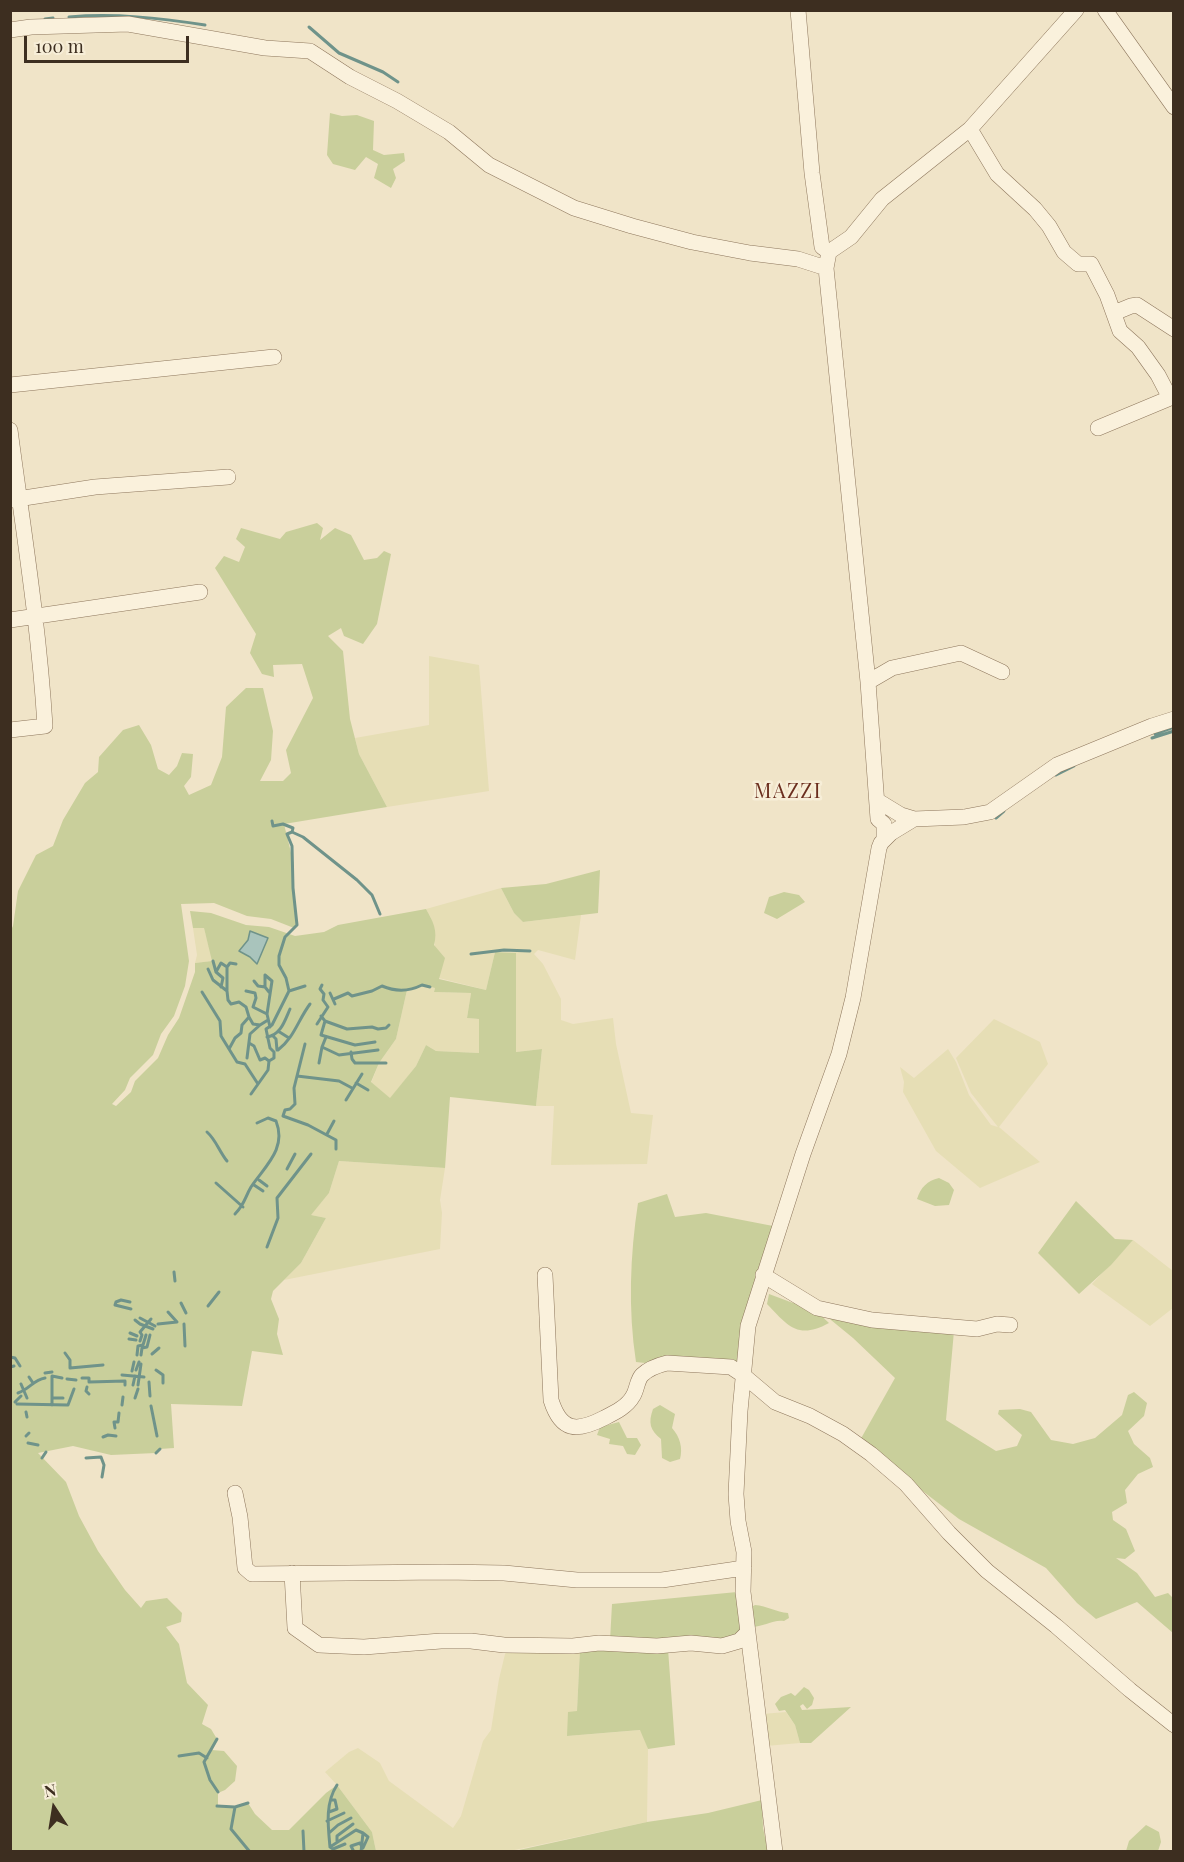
<!DOCTYPE html>
<html>
<head>
<meta charset="utf-8">
<style>
  body { margin:0 }
  #map { position:relative; width:1184px; height:1862px; overflow:hidden; background:#f0e4c8; font-family:"Playfair Display",serif }
  canvas { display:block }
  .frame { position:absolute; inset:0; border:12px solid #3d2e20; pointer-events:none }
  .north { position:absolute; left:24px; top:1778px; width:60px; height:60px; -webkit-text-stroke:4px #f7eed8; paint-order:stroke; rotate:348deg; font-size:16px; font-weight:700; line-height:24px; text-align:center; color:#3d2e20 }
  .north::after { content:''; display:block; margin:auto; width:21px; height:27px; background:#3d2e20; clip-path:polygon(50% 0,100% 100%,50% 72%,0 100%) }
  .scale { position:absolute; left:24px; top:36px; width:165px; height:27px; box-sizing:border-box; border:3px solid #3d2e20; border-top:0; padding-left:8px; font-size:18px; line-height:21px; white-space:nowrap; color:#3d2e20; -webkit-text-stroke:4px #f7eed8; paint-order:stroke }
</style>
</head>
<body>
<div id="map">
<canvas width="1184" height="1862"></canvas>
<div class="frame"></div>
<div class="north">N</div>
<div class="scale">100 m</div>
</div>
<script>
const c = document.querySelector('canvas').getContext('2d');
c.lineJoin = 'round';
function fill(path, color) {
  c.fillStyle = color;
  c.fill(path, 'evenodd');
}
function strokePath(path, color, width, dash) {
  c.strokeStyle = color;
  c.lineWidth = width;
  c.lineCap = dash ? 'butt' : 'round';
  c.setLineDash(dash || []);
  c.stroke(path);
}
function drawText(font, color, halo, rows, align = 'center') {
  c.font = font + ' "Playfair Display",serif';
  c.lineWidth = 5;
  c.setLineDash([]);
  c.textBaseline = 'middle';
  c.strokeStyle = halo;
  c.fillStyle = color;
  for (const [text, x, y, turn = 0] of rows) {
    c.save();
    c.translate(x, y);
    c.rotate((+turn || 0) * Math.PI / 180);
    c.textAlign = isNaN(turn) ? turn : align;
    if (halo) c.strokeText(text, 0, 0);
    c.fillText(text, 0, 0);
    c.restore();
  }
}
const farmland = new Path2D(`
  M429,656L479,665L489,791L387,807L359,754L355,738L429,725Z
  M501,888L514,913L523,922L581,915L575,960L538,950L534,954L543,964L561,999V1020L573,1024L613,1018L616,1044L631,1113L653,1115L647,1164L551,1165L554,1106H536L542,1049L516,1052V953L495,952L486,990L439,978L431,918L426,909Z
  M193,928H204L213,961L195,963L197,955Z
  M422,985L435,988L434,992L471,993L467,1018L479,1019V1053L436,1051L426,1045L416,1066L390,1099L371,1083L379,1063L396,1039L407,990Z
  M994,1019L1040,1042L1048,1064L999,1127L1040,1162L980,1188L936,1151L903,1092L904,1082L900,1067L914,1078L948,1049L956,1062L969,1095L991,1125L998,1127L971,1093L956,1058Z
  M339,1161L445,1168L440,1200L442,1213L440,1249L284,1280L301,1263L326,1218L310,1215L329,1193Z
  M1133,1240L1173,1271V1308L1150,1326L1092,1284Z
  M580,1649L577,1711L568,1736L641,1730L648,1749L647,1822L510,1851H376L372,1832L337,1785L325,1772L349,1752L358,1748L380,1763L389,1781L453,1828L461,1816L483,1741L491,1730L499,1679L506,1650Z
  M786,1712L795,1725L800,1743L766,1746L762,1714Z`);
const green = new Path2D(`
  M330,113L342,116L357,115L374,121L373,150L384,155L404,153L405,161L393,169L396,178L391,188L374,178L378,164L366,157L355,170L333,164L327,155Z
  M317,523L323,528L320,540L335,528L351,535L364,560L377,558L384,551L391,554L377,624L363,644L344,636L341,628L328,636L343,651L350,719L359,754L387,807L284,824L294,865L293,888L297,925L294,928L271,919L247,916L214,903L181,904L189,961L185,986L174,1016L161,1034L153,1055L130,1078L125,1090L112,1104L116,1106L131,1092L135,1081L158,1058L168,1035L179,1018L195,972V963L212,961L204,928H193L190,911L211,913L246,925L269,927L295,936L324,932L338,925L426,909C433,921 438,931 434,945L445,958L439,979L486,990L495,952L516,953V1052L542,1049L536,1106L450,1097L445,1168L339,1161L329,1193L311,1215L326,1218L301,1263L273,1291L271,1299L279,1319L277,1334L283,1355L252,1351L242,1406L171,1404L174,1448L160,1449L156,1453L111,1455L73,1446L38,1453L66,1482L79,1516L98,1551L125,1590L141,1608L146,1601L167,1598L182,1613L181,1622L166,1627L179,1644L187,1683L208,1705L202,1724L211,1729L217,1739L212,1750L224,1751L237,1766L235,1781L225,1790L218,1793V1806L235,1807L248,1803L255,1814L272,1830H289L326,1793L337,1785L372,1832L376,1851L11,1852L10,932L13,926L18,891L36,855L53,846L63,820L85,783L98,772L99,757L123,730L139,725L151,745L158,769L169,775L177,766L182,753L193,754L191,777L184,786L189,795L211,785L222,757L226,707L246,688H263L273,731L271,760L260,781H283L291,773L286,750L313,698L302,664L273,665L274,677L262,674L250,653L256,634L215,568L224,556L239,562L245,547L236,539L241,528L280,539L286,532ZM422,985L435,988L434,992L471,993L467,1018L479,1019V1053L436,1051L426,1045L416,1066L390,1098L371,1082L379,1063L396,1039L407,990Z
  M600,870L598,913L523,922L514,913L501,888L546,884Z
  M784,892L799,895L805,902L777,919L764,913L769,897Z
  M939,1178L949,1183L954,1190L949,1205L935,1206L917,1199C921,1187 927,1181 939,1178Z
  M667,1194L675,1217L706,1213L773,1226L738,1361L734,1365L655,1364L636,1362C628,1310 630,1255 638,1203Z
  M1076,1201L1115,1239L1133,1240L1111,1265L1079,1294L1038,1253Z
  M769,1294L793,1303L799,1301L815,1310L829,1323C798,1340 788,1326 767,1304Z
  M820,1311L954,1331L946,1420L996,1451L1017,1446L1022,1435L998,1414L999,1410L1020,1409L1031,1412L1051,1440L1073,1444L1095,1438L1122,1415L1128,1395L1134,1392L1147,1403L1144,1416L1128,1431L1134,1444L1150,1458L1153,1467L1138,1474L1125,1490L1127,1503L1112,1512L1113,1520L1126,1529L1135,1551L1125,1559L1116,1558L1137,1573L1155,1597L1168,1593L1173,1598V1633L1137,1602L1096,1619L1077,1603L1046,1568L959,1519L859,1442L895,1378L853,1338Z
  M660,1405L675,1414L672,1428C680,1437 683,1448 680,1459L670,1462L662,1458L661,1439C650,1430 648,1423 653,1409Z
  M619,1422L627,1438H637L641,1445L635,1455L627,1454L623,1446L609,1444L610,1439L597,1435L600,1427Z
  M737,1592L744,1631L722,1642L610,1641L612,1604Z
  M755,1605C767,1606 776,1612 788,1613L789,1618L784,1621C774,1619 763,1627 751,1627L750,1608Z
  M580,1649H668L675,1745L648,1749L640,1730L567,1736L568,1712L577,1711Z
  M804,1687L809,1690L814,1698L812,1705L807,1709L803,1704L800,1706L802,1710L851,1707L811,1743H800L795,1725L785,1710L779,1711L775,1704L781,1697L791,1693L795,1696Z
  M762,1800L763,1828L768,1851L510,1852L647,1822L708,1813Z
  M1146,1825L1159,1832L1161,1842L1158,1851H1126L1129,1841Z`);
const water = new Path2D(`
  M250,931L268,938L257,964L250,957L239,951L248,940Z`);
const stream = new Path2D(`
  M69,17C115,13 159,18 205,25
  M45,19L53,18
  M309,27L339,53L383,72L398,82
  M1155,734L1174,727
  M1152,738L1174,731
  M1056,775L1074,766
  M996,818L1004,811
  M292,832L303,837L357,880L372,895L380,914
  M471,954L504,950L530,951
  M213,961L216,972L223,978L221,987
  M208,969L213,980L227,991L228,1000L231,1004L239,1002L246,1007L249,1017L242,1025L241,1033L235,1038L229,1049
  M216,972L221,963L227,967
  M265,975L272,981L267,1014L270,1027
  M265,975V987L269,992
  M254,981L258,986L265,987
  M227,990V967L230,963L236,964
  M246,991L255,993L256,998L253,1007L267,1014
  M289,991L305,986
  M202,992L220,1021L221,1036L237,1062L245,1064L258,1084
  M330,993L335,1004
  M334,999L348,993L352,996L372,991L382,986C396,992 408,992 422,985L430,987
  M321,1016L325,1021L347,1029L372,1027L378,1029L386,1028L389,1025
  M249,1017L253,1024L260,1025L268,1020
  M325,1021L321,1035L355,1045L375,1042
  M317,1024L328,1007L323,1000L324,994L320,989L322,985
  M278,1031L289,1038
  M273,1036L276,1039L277,1050
  M267,1037C281,1035 285,1020 290,1009
  M326,1037L322,1047L339,1055L378,1050
  M249,1043L254,1046L260,1060L265,1058L269,1061
  M305,1044L294,1088L295,1104L290,1109L285,1110L283,1116L308,1125L336,1140V1149
  M278,1050C294,1038 298,1020 310,1004
  M351,1052L352,1059L355,1063H386
  M247,1058L250,1034L260,1025
  M319,1063L322,1047
  M297,1076L339,1081L352,1088
  M356,1083L368,1090
  M251,1094L268,1070L269,1061L274,1058V1052L270,1048L266,1029L272,1025L289,991L286,978L279,965V956L285,937L297,925L293,888L292,846L287,834L292,832L293,828L283,824L273,826L272,821
  M346,1100L362,1074
  M207,1132C216,1140 219,1151 227,1161
  M327,1134L334,1121
  M287,1169L295,1154
  M259,1180L267,1186
  M216,1183L243,1207
  M254,1185L263,1191
  M235,1214C245,1204 245,1197 251,1187C265,1166 287,1149 276,1121L268,1118L257,1123
  M267,1247L278,1218L277,1198L311,1154
  M174,1272L175,1281
  M130,1302L121,1300L116,1302L115,1305L131,1309
  M181,1303L186,1313
  M208,1306L219,1292
  M140,1318L155,1326
  M135,1320L140,1324L153,1329
  M158,1324L177,1322L168,1312
  M184,1324L185,1346
  M130,1333L137,1336
  M129,1339L136,1340
  M140,1341L142,1335L140,1332L151,1319
  M65,1353L70,1360V1368L103,1365
  M152,1354L159,1348
  M137,1355L138,1346L143,1345L146,1335
  M141,1355L142,1348L147,1347L150,1335
  M10,1357L15,1358L20,1366
  M10,1367L14,1366
  M136,1370L139,1362
  M156,1370L163,1375V1383
  M132,1371L134,1362
  M45,1373L52,1372
  M122,1375L144,1377
  M29,1377L33,1383
  M82,1378H89V1382L125,1381V1385
  M67,1379L76,1380
  M149,1382L150,1396
  M21,1384L27,1398
  M133,1385L135,1376
  M138,1385L141,1364
  M87,1387L86,1391L89,1394
  M18,1393C30,1389 33,1380 45,1378
  M53,1398H63
  M135,1398L138,1389
  M15,1402L21,1396
  M17,1404L68,1405L74,1389
  M52,1405V1376L62,1378
  M122,1405L123,1397
  M151,1406L157,1436
  M26,1412L27,1417
  M115,1428L114,1422H118L119,1413
  M26,1436L29,1433
  M103,1437L108,1435L116,1436
  M28,1443L38,1445
  M156,1453L160,1449
  M42,1458L46,1452
  M86,1458L101,1457L104,1465L102,1477
  M217,1739L204,1762L210,1780L218,1792
  M179,1756L199,1753L207,1758
  M337,1785C325,1803 328,1826 330,1847L333,1849L345,1844
  M217,1806L235,1807L248,1803
  M235,1807L231,1829L250,1852
  M329,1812L337,1809L335,1800H331
  M327,1821L344,1813
  M303,1831L304,1852
  M329,1833L338,1825L351,1818
  M363,1833L368,1837L363,1848
  M337,1841V1836L353,1824
  M330,1847L356,1830L363,1833L361,1852
  M354,1852L351,1846L360,1843L362,1847`);
const minor = new Path2D(`
  M798,10L812,173L822,247L829,252
  M1105,10L1174,107
  M10,30L31,27L128,24L265,48L310,51L350,77L397,101L449,132L489,165L574,208L632,226L692,242L750,253L798,259L826,268
  M970,129L997,174L1035,209L1049,226L1064,252L1078,264H1091L1107,295L1120,331L1138,347L1158,375L1170,398L1098,428
  M1114,313L1131,306L1137,305L1174,329
  M10,385L274,357
  M10,430C23,528 39,626 45,726L10,730
  M11,500L95,487L228,477
  M10,620L200,592
  M868,682L892,668L961,653L1002,672
  M878,801L901,815L914,819
  M884,839V824L878,819L868,682L826,268L829,252L851,237L882,199L970,129L1076,10
  M545,1275L551,1400C561,1432 577,1432 604,1418C614,1413 627,1407 633,1396C637,1390 637,1380 642,1375C648,1369 659,1365 667,1363L731,1367L743,1375L775,1402L810,1416L843,1434L871,1454L906,1484L949,1533L987,1571L1056,1626L1130,1690L1174,1725
  M763,1275L817,1308L872,1320L977,1329L997,1324L1010,1325
  M235,1493L240,1517L245,1568L252,1574L443,1572L504,1573L577,1580H662L744,1568
  M292,1573L295,1628L319,1645L364,1647L441,1641H471L504,1645L573,1646L599,1643L657,1646L691,1643L722,1646L739,1641L748,1632
  M775,1852L743,1592L744,1552L738,1521L736,1494L740,1411L748,1326L803,1154L839,1054L853,998L879,848L881,843L891,833L914,819L964,817L990,812L1057,765L1152,726L1174,719`);
const quarterNames = [
  ["MAZZI",788,792]
];
fill(farmland, '#e6deb5');
fill(green, '#c9cf9b');
fill(water, '#a9c4bc');
strokePath(water, '#6f938a', 1.5);
strokePath(stream, '#6f938a', 3);
strokePath(minor, '#8d765c', 16);
strokePath(minor, '#faf1dc', 15);
c.letterSpacing = '1.5px';
drawText('20px', '#6b2e1e', '#f7eed8', quarterNames);
c.letterSpacing = '0px';
</script>
</body>
</html>
